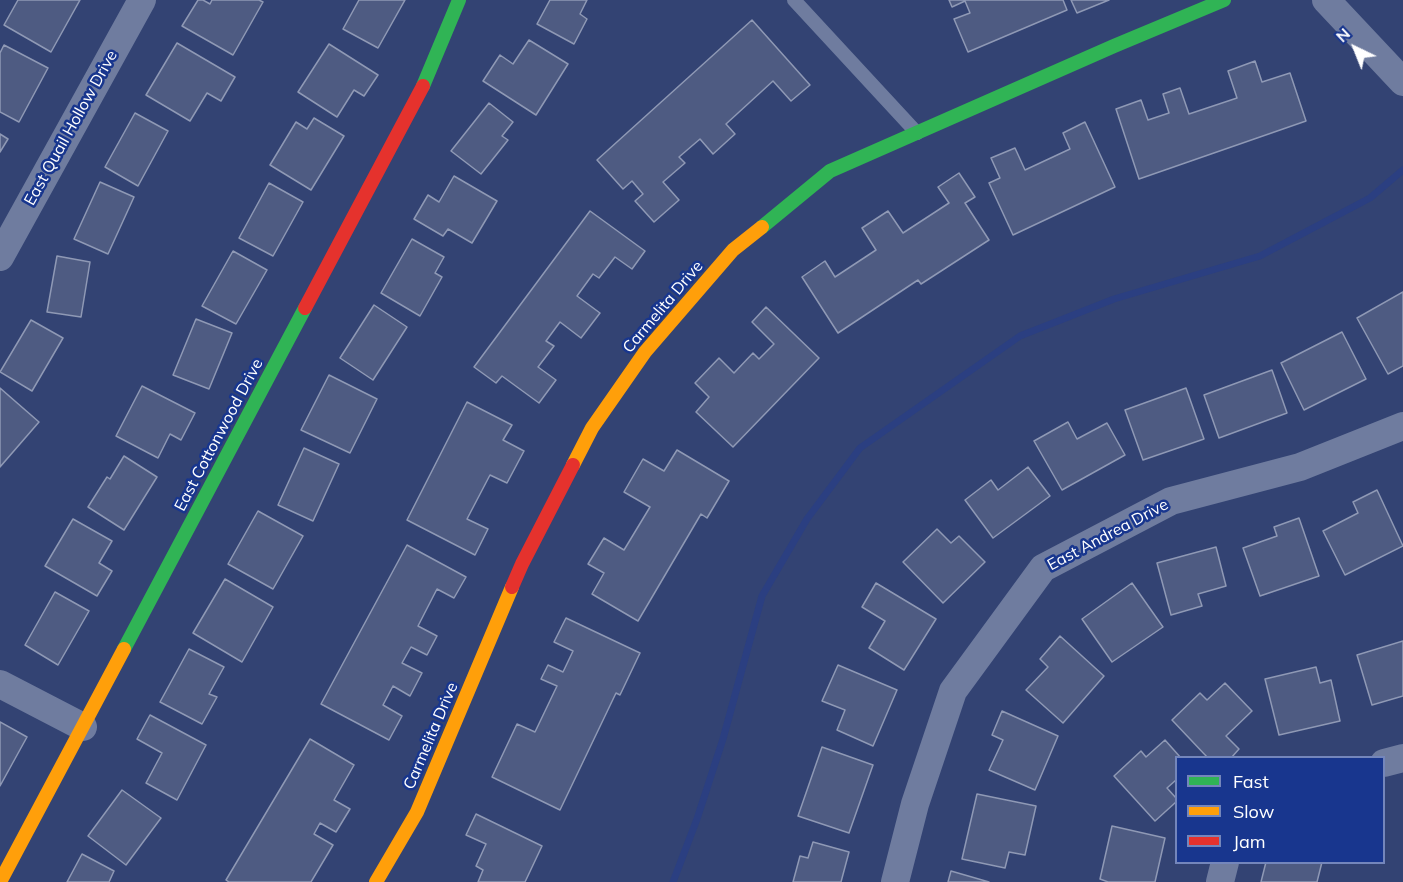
<!DOCTYPE html>
<html>
<head>
<meta charset="utf-8">
<style>
  body { margin:0 }
  #map { position:relative; width:1403px; height:882px; overflow:hidden; background:#334373; font-family:Mulish,sans-serif }
  canvas { display:block }
  .legend { position:absolute; left:1175px; top:756px; width:210px; height:108px; box-sizing:border-box; background:#18368e; border:2px solid #7486bb; margin:0; padding:8px 10px; list-style:none; font-size:18px; color:#fff }
  .legend li { display:flex; align-items:center; gap:12px; height:30px }
  .legend b { width:30px; border:2px solid #7486bb }
  .north { position:absolute; left:1325px; top:18px; width:60px; height:60px; -webkit-text-stroke:4px #18368e; paint-order:stroke; rotate:317deg; font-size:16px; font-weight:700; line-height:24px; text-align:center; color:#fff }
  .north::after { content:''; display:block; margin:auto; width:21px; height:27px; background:#fff; clip-path:polygon(50% 0,100% 100%,50% 72%,0 100%) }
</style>
</head>
<body>
<div id="map">
<canvas width="1403" height="882"></canvas>
<ul class="legend">
<li><b style="height:8px;background:#30b455"></b>Fast</li>
<li><b style="height:8px;background:#ff9f0a"></b>Slow</li>
<li><b style="height:8px;background:#e5322d"></b>Jam</li>
</ul>
<div class="north">N</div>
</div>
<script>
const c = document.querySelector('canvas').getContext('2d');
c.lineJoin = 'round';
function strokePath(path, color, width, dash) {
  c.strokeStyle = color;
  c.lineWidth = width;
  c.lineCap = dash ? 'butt' : 'round';
  c.setLineDash(dash || []);
  c.stroke(path);
}
function fill(path, color) {
  c.fillStyle = color;
  c.fill(path, 'evenodd');
}
function drawText(font, color, halo, rows, align = 'center') {
  c.font = font + ' Mulish,sans-serif';
  c.lineWidth = 5;
  c.setLineDash([]);
  c.textBaseline = 'middle';
  c.strokeStyle = halo;
  c.fillStyle = color;
  for (const [text, x, y, turn = 0] of rows) {
    c.save();
    c.translate(x, y);
    c.rotate((+turn || 0) * Math.PI / 180);
    c.textAlign = isNaN(turn) ? turn : align;
    if (halo) c.strokeText(text, 0, 0);
    c.fillText(text, 0, 0);
    c.restore();
  }
}
const stream = new Path2D(`
  M673,882L697,819L723,739L762,596L807,519L860,448L1020,336L1114,299L1260,256L1370,198L1403,170`);
const building = new Path2D(`
  M18,0H80L51,52L4,25Z
  M198,0H203L210,4L212,0H259L263,2L233,55L182,26Z
  M359,0H405L378,48L343,29Z
  M550,0H587L580,14L587,19L574,44L537,24Z
  M949,0H1063L1067,10L968,52L954,19L970,13L965,1L952,7Z
  M1071,0H1109L1077,13Z
  M752,20L810,85L791,101L773,81L726,124L735,134L713,154L700,139L679,157L685,163L663,182L679,200L654,222L635,201L643,194L632,181L623,189L597,160Z
  M529,40L568,64L536,115L483,81L500,55L513,64Z
  M177,43L235,77L221,101L207,93L190,121L146,95Z
  M329,44L378,75L364,96L354,90L337,117L298,92Z
  M4,45L48,68L19,122L0,112V53Z
  M1255,61L1262,82L1290,73L1306,121L1139,179L1116,109L1141,100L1148,120L1169,113L1163,94L1180,88L1189,114L1237,98L1228,71Z
  M489,103L513,122L502,136L508,140L481,174L451,151Z
  M135,113L168,131L138,186L105,167Z
  M314,118L344,136L311,190L270,165L296,122L307,129Z
  M1085,122L1115,187L1013,235L989,183L1000,178L991,158L1015,148L1025,170L1070,149L1063,133Z
  M0,134L8,139L0,152Z
  M959,173L975,197L965,203L989,240L921,284L918,280L838,333L802,277L825,261L835,277L876,250L862,228L888,211L903,233L949,203L938,187Z
  M454,176L497,201L472,243L448,229L443,236L414,219L428,195L439,202Z
  M100,182L134,197L108,254L74,239Z
  M269,183L303,202L273,256L239,238Z
  M590,211L645,251L632,269L615,257L599,278L593,274L577,296L600,313L581,338L560,322L546,341L554,346L538,367L556,380L539,403L502,376L496,383L474,367Z
  M412,239L444,257L435,273L442,277L420,316L381,293Z
  M233,251L267,270L236,324L202,306Z
  M57,256L90,262L81,317L47,312Z
  M1403,292V366L1388,374L1357,318Z
  M374,305L407,327L373,380L340,358Z
  M766,307L819,358L733,447L696,412L709,397L695,383L719,358L734,373L753,353L759,359L774,344L752,322Z
  M196,319L232,333L209,389L173,375Z
  M31,320L63,338L32,391L0,372Z
  M1342,332L1366,379L1304,410L1281,363Z
  M1272,370L1287,413L1219,438L1204,395Z
  M329,375L377,399L350,453L301,430Z
  M142,386L195,413L181,440L170,434L158,458L116,436Z
  M0,388L39,422L0,467Z
  M1186,388L1204,439L1143,460L1125,410Z
  M467,402L512,425L503,440L524,451L507,483L490,475L467,519L488,529L475,555L407,520Z
  M1068,422L1077,439L1107,423L1125,455L1062,490L1034,441Z
  M304,448L339,464L313,521L278,505Z
  M677,450L729,481L707,518L701,514L638,621L592,594L604,573L588,564L604,538L624,550L650,507L624,492L643,459L664,471Z
  M124,456L157,477L124,530L88,507L107,477L110,479Z
  M1028,467L1050,496L993,538L965,500L991,480L998,490Z
  M1377,490L1403,546L1345,575L1323,531L1358,513L1353,502Z
  M258,511L303,536L273,589L228,564Z
  M1299,518L1319,576L1260,596L1243,548L1277,536L1274,527Z
  M73,519L112,541L99,563L112,571L97,596L45,566Z
  M937,529L951,543L959,536L985,562L943,603L903,562Z
  M407,545L466,577L454,598L437,589L418,626L437,636L427,655L411,647L402,663L422,673L410,696L393,686L383,705L402,716L389,740L321,704Z
  M1216,547L1226,586L1198,594L1202,606L1171,615L1157,563Z
  M225,579L273,607L242,662L193,633Z
  M876,583L936,619L904,670L869,648L885,621L862,607Z
  M1132,583L1163,627L1112,662L1082,619Z
  M55,592L89,611L58,665L25,645Z
  M566,618L640,653L620,695L616,693L560,810L492,777L517,724L535,732L557,686L541,679L548,665L563,672L573,651L554,642Z
  M1060,636L1104,676L1063,723L1026,690L1048,667L1040,659Z
  M1403,641V696L1372,705L1357,655Z
  M189,649L224,667L209,694L217,697L202,724L160,702Z
  M838,665L897,690L873,746L837,730L845,710L822,701Z
  M1316,667L1320,683L1331,680L1340,721L1279,735L1265,679Z
  M1225,683L1252,711L1226,736L1239,749L1231,758H1208L1172,720L1200,693L1207,700Z
  M1002,711L1058,736L1035,790L989,770L1003,740L992,735Z
  M150,715L206,745L177,800L146,783L162,753L137,739Z
  M0,722L27,737L0,786Z
  M310,739L354,765L334,800L350,809L336,832L320,823L314,834L333,845L311,882H229L226,880Z
  M1165,740L1181,758H1176V780L1167,788L1176,798V802L1155,821L1114,776L1141,751L1146,757Z
  M822,747L873,765L849,833L798,816Z
  M122,790L161,818L126,865L88,836Z
  M977,794L1036,806L1025,855L1009,852L1005,868L962,859Z
  M476,814L542,846L525,882H478L483,870L476,866L486,844L466,835Z
  M1112,826L1165,838L1155,882H1108L1100,879Z
  M813,842L849,852L841,882H793L800,856L808,858Z
  M82,854L114,871L109,882H67Z
  M1266,862H1322L1317,882H1261Z
  M951,871L989,882H948Z`);
const lane = new Path2D(`
  M794,0L917,133`);
const street = new Path2D(`
  M1326,0L1403,82
  M0,257L142,0
  M0,684L83,727
  M1384,763L1403,758
  M895,882L915,804L953,691L1043,568L1171,501L1300,467L1403,426
  M1220,882L1225,862`);
const fast = new Path2D(`
  M423,86L459,0
  M762,227L830,171L1114,46L1224,0
  M124,649L305,308`);
const slow = new Path2D(`
  M573,465L592,428L645,352L733,250L762,227
  M0,882L124,649
  M376,882L417,812L512,587`);
const jam = new Path2D(`
  M305,308L423,86
  M512,587L522,564L573,465`);
const streetNames = [
  ["East Quail Hollow Drive",71,128,-61],
  ["Carmelita Drive",663,307,-50],
  ["East Cottonwood Drive",219,435,-62],
  ["East Andrea Drive",1108,535,-28],
  ["Carmelita Drive",431,736,-67]
];
strokePath(stream, '#2b3f81', 7);
fill(building, '#4e5b82');
strokePath(building, '#8f99b5', 1.5);
strokePath(lane, '#6f7c9f', 14);
strokePath(street, '#6f7c9f', 28);
strokePath(fast, '#30b455', 14);
strokePath(slow, '#ff9f0a', 14);
strokePath(jam, '#e5322d', 14);
drawText('16px', '#fff', '#18368e', streetNames);
</script>
</body>
</html>
